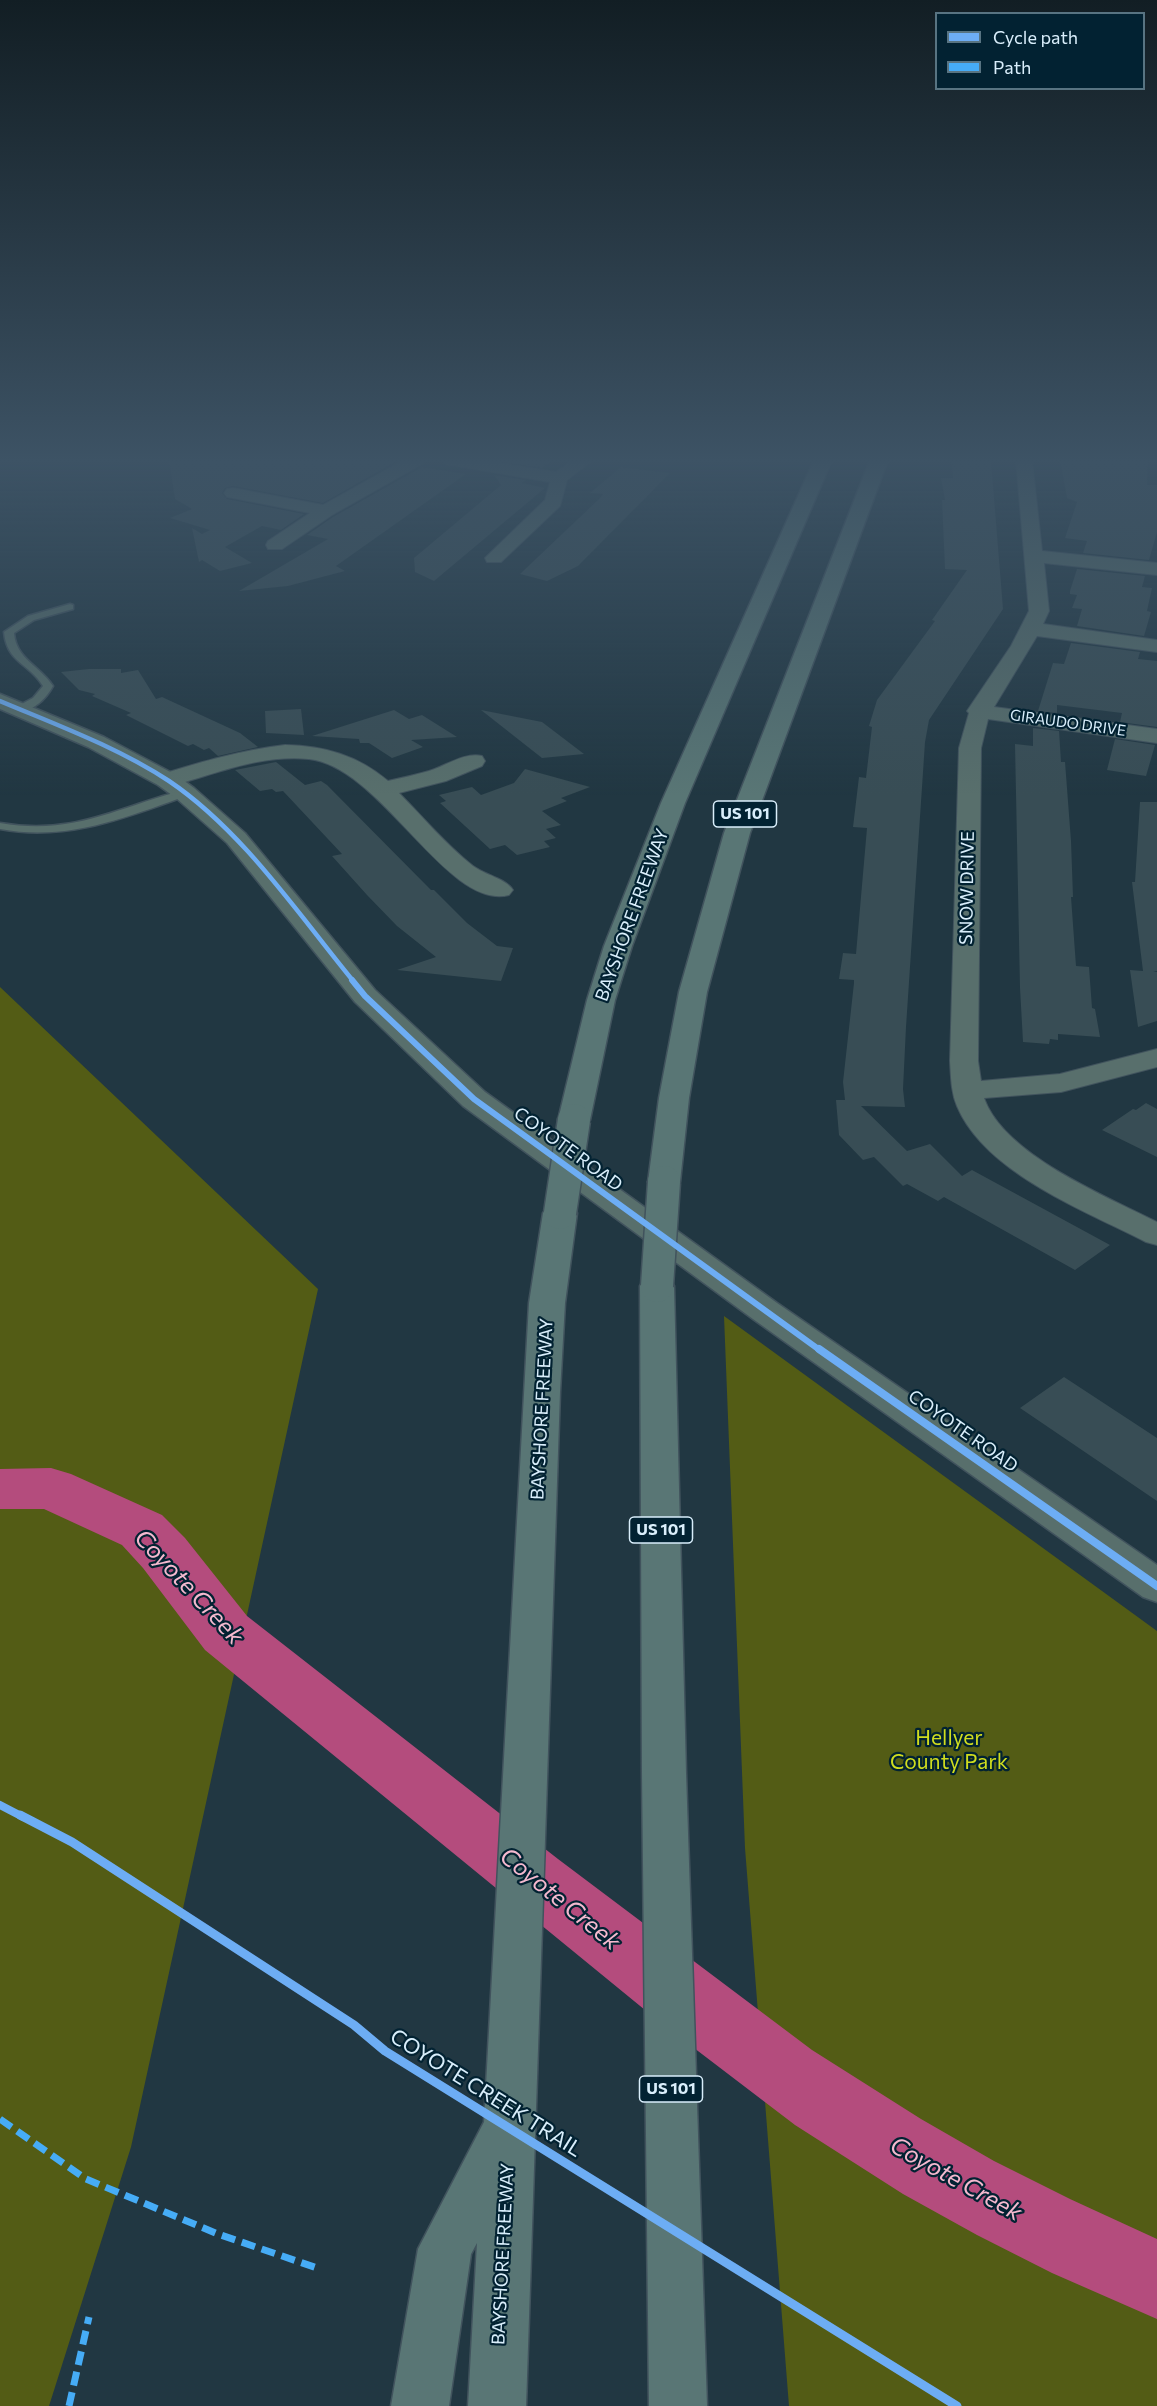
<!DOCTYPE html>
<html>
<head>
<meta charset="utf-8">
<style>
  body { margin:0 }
  #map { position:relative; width:1157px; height:2406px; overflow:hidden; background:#213742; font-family:Commissioner,sans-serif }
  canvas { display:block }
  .legend { position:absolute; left:935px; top:12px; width:210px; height:78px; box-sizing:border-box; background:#022232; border:2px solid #587482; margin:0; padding:8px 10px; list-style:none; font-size:18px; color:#d9eefb }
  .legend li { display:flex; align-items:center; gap:12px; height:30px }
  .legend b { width:30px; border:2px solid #587482 }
</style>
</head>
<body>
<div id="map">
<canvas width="1157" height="2406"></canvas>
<ul class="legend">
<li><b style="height:8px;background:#6dadf4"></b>Cycle path</li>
<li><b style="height:8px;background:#46acf6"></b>Path</li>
</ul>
</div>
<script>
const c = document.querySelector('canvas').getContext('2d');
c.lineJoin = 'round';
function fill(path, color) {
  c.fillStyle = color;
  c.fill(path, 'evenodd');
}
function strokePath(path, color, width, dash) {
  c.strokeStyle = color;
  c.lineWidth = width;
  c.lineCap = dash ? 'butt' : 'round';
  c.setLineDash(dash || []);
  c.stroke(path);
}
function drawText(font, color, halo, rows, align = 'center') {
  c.font = font + ' Commissioner,sans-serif';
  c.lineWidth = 4.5;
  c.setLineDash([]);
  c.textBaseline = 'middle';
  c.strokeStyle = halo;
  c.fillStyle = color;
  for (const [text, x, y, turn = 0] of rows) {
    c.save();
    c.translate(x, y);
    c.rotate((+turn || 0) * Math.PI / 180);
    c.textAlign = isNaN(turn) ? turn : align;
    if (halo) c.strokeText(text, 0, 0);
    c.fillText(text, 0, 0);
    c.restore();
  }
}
const green = new Path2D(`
  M0,987L318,1289L131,2147L49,2406H0Z
  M724,1316L1157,1631V2406H789L745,1848Z`);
const river = new Path2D(`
  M51,1468L71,1474L162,1515L185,1538L247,1616L558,1859L812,2050L921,2119L994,2161L1070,2199L1157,2239V2319L1052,2273L977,2235L903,2194L795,2125L656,2019L205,1650L143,1568L122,1545L44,1509H0V1469Z`);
const building = new Path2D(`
  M169,460H378L395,462L323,503L233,486L225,488L222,493L227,499L304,514L281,530L262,526L225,547L252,563L220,571L202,560L199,562L192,528L202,534L210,530L170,518L192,509L175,499Z
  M491,460H553L542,468Z
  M951,460H991L1003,609L929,720L925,742L906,1027L903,1089L905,1107L861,1106L907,1151L930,1144L962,1176L972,1170L1110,1245L1075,1270L944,1197L938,1201L907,1184L903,1186L874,1157L863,1160L839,1135L836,1100H845L843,1082L854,983V980L839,979L843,953L856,954L867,828L853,827L859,777L866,778L872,727L869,726L877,700L935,621L932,620L967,570L945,569L942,500H945L941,478H953Z
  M1060,460H1148L1147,485H1157V532L1149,560L1083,553L1087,541L1065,538L1077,502L1067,498Z
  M422,467L466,474L336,566L345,571L288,586L239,591L328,539L307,535L333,517Z
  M621,467L670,473L578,566L547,581L520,574L599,499L603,494L590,493Z
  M494,475L526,480L522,483L545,488L434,581L415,572L414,558L501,485Z
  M1077,569L1145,576L1142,587L1152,588L1147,611L1151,612L1144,636L1077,626L1082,609L1072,608L1077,595L1070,594V591Z
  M1071,643L1140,652L1138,659L1157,661V727L1120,722L1122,713L1057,705V713L1038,711L1053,663L1064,664Z
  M89,669H121V673L138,670L156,699L162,697L240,733L258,747L218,756L209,748L204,750L193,744L188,746L126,715L131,713L92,696L95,694L79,690L61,672Z
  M301,709L304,735L266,733L265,711Z
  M394,710L409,719L422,715L457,737L411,740L423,747L392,758L369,743H360L359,739L312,736Z
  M481,710L542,722L584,754L542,758Z
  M1033,728L1059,731L1061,762H1065L1071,841L1073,897H1071L1076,966L1089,967L1092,1008L1095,1009L1100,1037L1058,1034V1040L1050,1039L1049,1044L1023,1042L1020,988L1015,744L1033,746Z
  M1115,739L1155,745L1146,776L1107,770Z
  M276,762L305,785L321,781L327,785L431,890H434L467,923L497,946L513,948L501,981L397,970L436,957L397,926L367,895L332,856L342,854L283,791L276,792L272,789L260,791L235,770Z
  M525,769L590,787L561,798L567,801L542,811L561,825L546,829L556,838L544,841L550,847L517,855L505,845L490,849L440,803L446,801L439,795L472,787L481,795L514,783Z
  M1140,802H1157V971H1153L1157,972V1021L1138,1027L1130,970L1143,971L1132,882H1135Z
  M1146,1103L1157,1109V1157L1102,1130L1133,1109L1136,1110Z
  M1064,1377L1157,1438V1501L1020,1408Z`);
const service = new Path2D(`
  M70,604L73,605V609L34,620L14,633C16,659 40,666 53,686C46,699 32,713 16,711V707L33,698L43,686C29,663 7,663 4,632L28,616Z
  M185,790L191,793L189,795C127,817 67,842 0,829V823C74,836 117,807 185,790Z`);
const minor = new Path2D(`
  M404,460H424L422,464L332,515L282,549H268L266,545L268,541L310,513L233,498L227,497L224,493L227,489L233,488L323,505Z
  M443,460H479L556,472L574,460H593L567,480L560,506L501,562H487L485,558L545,500L550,482L451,465L445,464Z
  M1016,460H1032L1042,551L1157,563V575L1044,563L1049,611L1043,624L1157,640V652L1037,636L994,707L1157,729V743L988,719L981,748L978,1061L981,1081L1060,1074L1157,1049V1067L1061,1092L984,1098C1004,1155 1106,1196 1157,1222V1245L1146,1242C1086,1211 985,1173 957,1106C951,1092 951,1077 950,1061L959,748L969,713L967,711L1011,646L1029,611Z
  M285,745C325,746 357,755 388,781C401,778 415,775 429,771C446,766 464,752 482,756L485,761L482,766L446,781L399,793C423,817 446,845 473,866C485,875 505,878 513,890L509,895C447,911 382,767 309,759C259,754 214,775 167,787L159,785L155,780L159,775C201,762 242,750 285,745Z`);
const tertiary = new Path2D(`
  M0,694L104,737L176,775L194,788L245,833L375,990L485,1092L777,1303L1157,1565V1602L1143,1597L753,1319L463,1106L355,1002L227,843L176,798L158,785L88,747L0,709Z`);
const motorway = new Path2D(`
  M814,460H832L685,803L632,946L615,1000L590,1120L585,1127L574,1129L563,1127L558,1120L587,1000L604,946L661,803Z
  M870,460H888L750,833L707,992L689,1098L680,1182L676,1189L664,1192L652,1189L648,1182L659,1098L679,992L724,833Z
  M560,1203L572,1206L577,1213L565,1303L560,1392L526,2406H468L477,2243L471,2254L449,2406H391L418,2249L484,2122L529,1303L543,1213L548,1206Z
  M657,1275L669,1278L674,1286L686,1773L707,2406H649L642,1773L640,1286L645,1278Z`);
const motorwayBridge = new Path2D(`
  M560,1213L574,1120
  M657,1286L664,1182`);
const quiet = new Path2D(`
  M0,2119L86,2179L218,2234L317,2268
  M69,2406L89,2317`);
const cyclewayFar3 = new Path2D(`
  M0,701C57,725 117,747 169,781C243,831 298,914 354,982`);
const cyclewayFar2 = new Path2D(`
  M352,980L365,996L474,1099L821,1351`);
const cyclewayFar1 = new Path2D(`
  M819,1349L1157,1586
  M0,1805L23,1817`);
const cycleway = new Path2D(`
  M20,1815L72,1842L354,2025L385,2051L957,2406`);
const farStreetnames = [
  ["GIRAUDO DRIVE",1068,723,8]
];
const shields = [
  [745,814,63],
  [661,1530,63],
  [671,2089,63]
];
const shieldNames = [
  ["US 101",745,814],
  ["US 101",661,1530],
  ["US 101",671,2089]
];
const streetNames = [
  ["SNOW DRIVE",967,888,-89],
  ["BAYSHORE FREEWAY",632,915,-70],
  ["COYOTE ROAD",568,1149,36],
  ["BAYSHORE FREEWAY",542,1409,-87],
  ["COYOTE ROAD",963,1431,35],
  ["BAYSHORE FREEWAY",503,2254,-87]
];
const nearParknames = [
  ["Hellyer",949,1738],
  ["County Park",949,1762]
];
const nearStreetnames = [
  ["COYOTE CREEK TRAIL",486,2093,32]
];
const nearWaternames = [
  ["Coyote Creek",189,1587,47],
  ["Coyote Creek",560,1899,39],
  ["Coyote Creek",956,2179,29]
];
fill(green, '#535c15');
fill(river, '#b44c7d');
fill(building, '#384d55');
strokePath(service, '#41535d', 3);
strokePath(minor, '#41535d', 2);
strokePath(tertiary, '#41535d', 3);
strokePath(motorway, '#41535d', 3);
fill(service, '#586f6c');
fill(minor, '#586f6c');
fill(tertiary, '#586f6c');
fill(motorway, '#597675');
strokePath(motorwayBridge, '#41535d', 35, []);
strokePath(motorwayBridge, '#597675', 32);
strokePath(quiet, '#46acf6', 7, [14, 7]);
strokePath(cyclewayFar3, '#6dadf4', 4.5);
strokePath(cyclewayFar2, '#6dadf4', 6);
strokePath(cyclewayFar1, '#6dadf4', 8);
strokePath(cycleway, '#6dadf4', 9);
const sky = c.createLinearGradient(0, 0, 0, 796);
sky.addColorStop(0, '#121e24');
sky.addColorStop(0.58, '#3d5365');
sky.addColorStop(1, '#3d536500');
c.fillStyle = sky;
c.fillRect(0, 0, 1157, 796);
drawText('15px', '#d9eefb', '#022232', farStreetnames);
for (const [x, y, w] of shields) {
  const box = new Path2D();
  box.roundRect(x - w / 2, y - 13, w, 26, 4.5);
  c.fillStyle = '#022232';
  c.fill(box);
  strokePath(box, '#d9eefb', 1.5);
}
drawText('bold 16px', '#d9eefb', null, shieldNames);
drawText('18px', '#d9eefb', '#022232', streetNames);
drawText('21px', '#cfdd1f', '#022232', nearParknames);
drawText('21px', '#d9eefb', '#022232', nearStreetnames);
drawText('italic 24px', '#f5b9cf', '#022232', nearWaternames);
</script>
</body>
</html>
